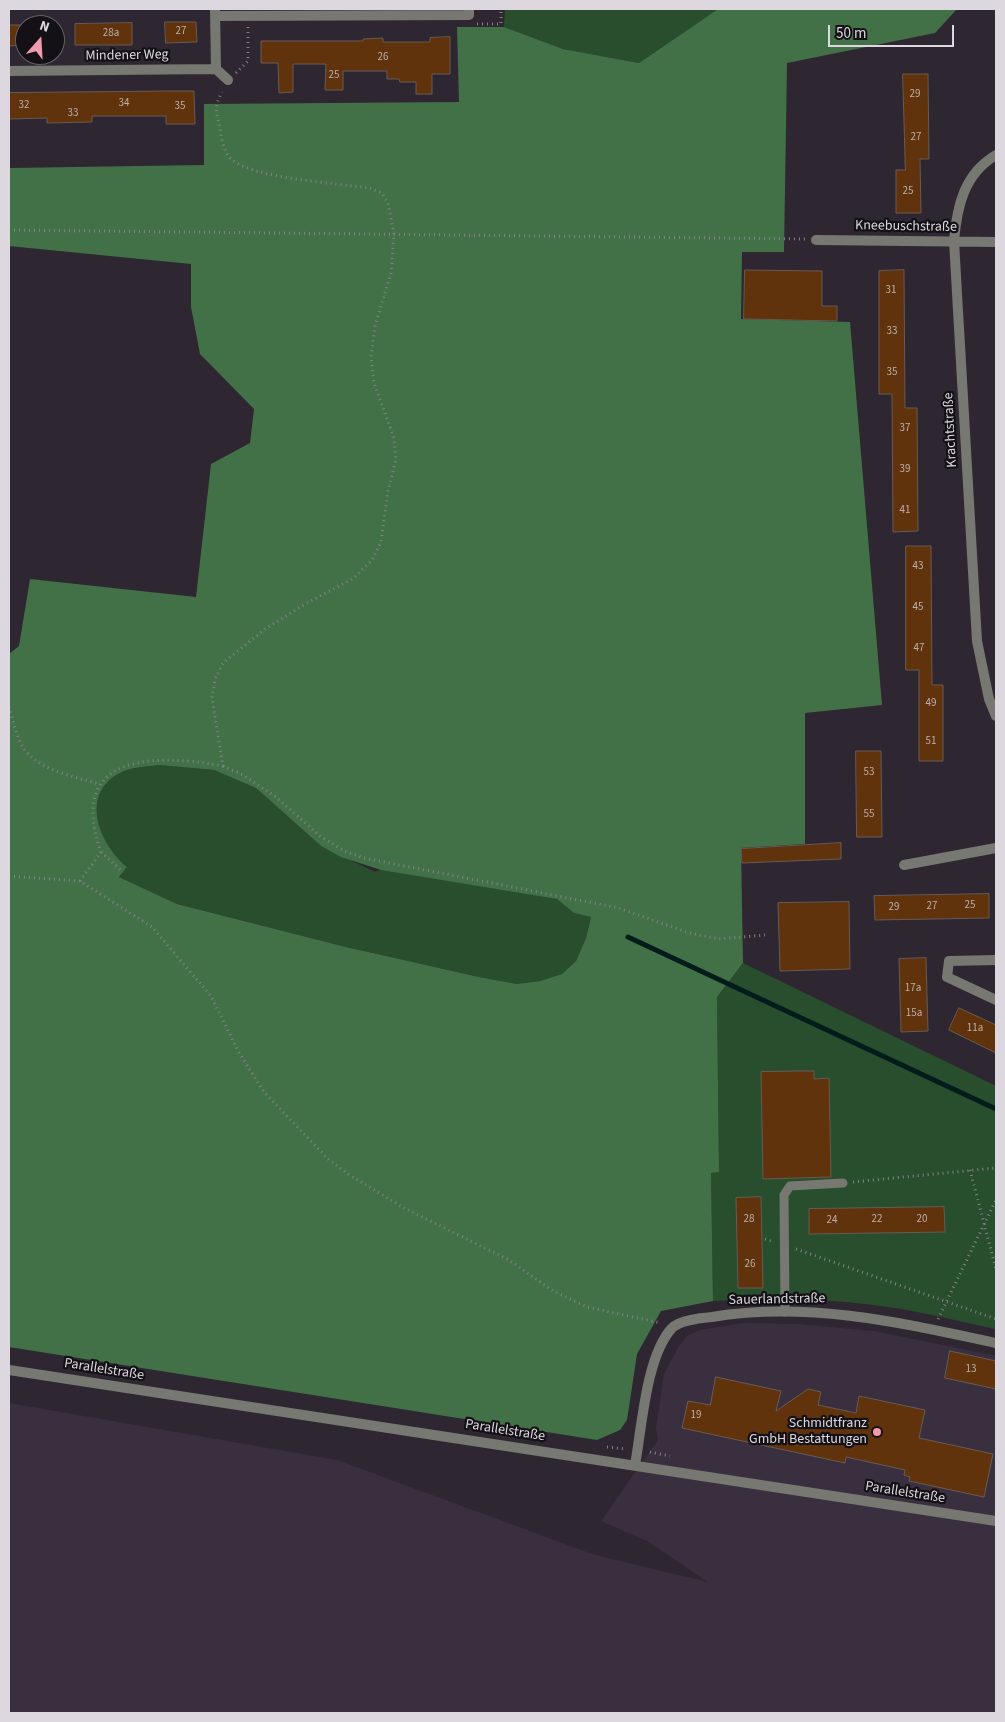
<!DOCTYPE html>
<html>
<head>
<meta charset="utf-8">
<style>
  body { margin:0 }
  #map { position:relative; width:1005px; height:1722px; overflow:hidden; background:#2e2732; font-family:"Source Sans 3",sans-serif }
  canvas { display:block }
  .frame { position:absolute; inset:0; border:10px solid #ddd8e0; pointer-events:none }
  .north { position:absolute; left:15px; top:15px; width:50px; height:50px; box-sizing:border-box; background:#141116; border:1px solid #646167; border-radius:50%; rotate:19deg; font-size:14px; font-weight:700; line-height:20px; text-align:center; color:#ddd8e0 }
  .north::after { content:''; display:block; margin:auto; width:18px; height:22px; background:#f29aad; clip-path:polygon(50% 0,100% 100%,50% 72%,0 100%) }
  .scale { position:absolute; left:828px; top:25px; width:126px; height:22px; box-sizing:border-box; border:2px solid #ddd8e0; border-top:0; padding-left:6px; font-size:15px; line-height:18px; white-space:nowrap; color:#ddd8e0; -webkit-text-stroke:4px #141116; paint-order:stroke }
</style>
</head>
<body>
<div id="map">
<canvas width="1005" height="1722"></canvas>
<div class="frame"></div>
<div class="north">N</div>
<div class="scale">50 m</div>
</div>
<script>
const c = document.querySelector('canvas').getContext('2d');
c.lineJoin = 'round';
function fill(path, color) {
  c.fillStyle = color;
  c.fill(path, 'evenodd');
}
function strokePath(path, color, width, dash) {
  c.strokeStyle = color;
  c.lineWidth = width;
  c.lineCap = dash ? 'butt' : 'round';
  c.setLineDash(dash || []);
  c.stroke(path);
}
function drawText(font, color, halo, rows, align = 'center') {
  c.font = font + ' "Source Sans 3",sans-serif';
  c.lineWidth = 4.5;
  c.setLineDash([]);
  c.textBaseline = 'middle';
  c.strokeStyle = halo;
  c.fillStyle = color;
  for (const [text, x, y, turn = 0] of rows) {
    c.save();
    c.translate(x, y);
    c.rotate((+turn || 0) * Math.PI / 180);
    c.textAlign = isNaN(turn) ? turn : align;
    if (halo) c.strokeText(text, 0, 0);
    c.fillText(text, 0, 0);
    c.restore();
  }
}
const built = new Path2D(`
  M744,1323L797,1324L874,1331L996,1356V1713H9V1403L337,1460L595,1555L708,1582L647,1541L601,1521L658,1440L656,1428L664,1374L679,1346L687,1336L700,1330Z`);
const green = new Path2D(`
  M505,9H718L639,63L563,49L504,27Z
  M159,765L214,770L256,788L321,846L375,872L386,867L557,899L574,913L591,917L586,938L576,961L562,974L540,981L517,984L479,977L346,947L177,904L119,877L127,867C99,844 78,794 120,773C132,767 147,767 159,765Z
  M743,963L996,1086V1329C960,1322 924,1312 888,1307C829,1298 772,1298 713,1301L711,1172L719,1171L717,997Z`);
const forest = new Path2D(`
  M718,9H957L935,33L787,63L784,252H742L741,319L850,322L882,705L805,713V844L741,848L743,963L717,997L719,1172L711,1173L713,1301L661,1311L637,1354L627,1420L620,1430L597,1440L9,1347V654L19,646L30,579L196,597L211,464L250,443L254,409L200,354L191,307V264L9,246L10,168L204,165V104L459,102L457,27H504L563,49L639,63ZM159,765L214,770L256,788L321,846L341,857L381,870L557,899L574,913L591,917L586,938L576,961L562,974L540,981L517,984L479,977L346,947L177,904L119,877L127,867C99,844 79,794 120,773C131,767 146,767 159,765Z`);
const stream = new Path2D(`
  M628,937L996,1109`);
const building = new Path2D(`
  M165,22H196L197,42L166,43Z
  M132,23V45H75V24Z
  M9,25H25V45L9,46Z
  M450,37V74H432V94H416V82H400L399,79H387V71H343V90H325L326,64H293V92L279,93L278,63H261V41H363V39L383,38V42H430V38Z
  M903,74H928L929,159H920L921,213H896V170H905Z
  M166,91H194L195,124H166V116H92V122L47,123V118L9,119V93Z
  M745,270L822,271V306H837V321L744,319Z
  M904,270L905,408H917L918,531L893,532L892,394H879V271Z
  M906,546H931L932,685H943V761H919V670H906Z
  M856,751H881L882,837H857Z
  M841,843V859L742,863L741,849Z
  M989,894V918L875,920L874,896Z
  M849,902L850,969L780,971L778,903Z
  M926,958L928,1031L901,1032L899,959Z
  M959,1008L996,1025V1053L949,1030Z
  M798,1071H814V1079L829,1078L831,1177L763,1179L761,1072Z
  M761,1197L763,1288H738L736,1198Z
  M944,1207L945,1232L809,1234V1209Z
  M950,1351L996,1361V1389L945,1378Z
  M716,1377L781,1391L776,1411L808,1389L821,1392L818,1405L856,1413L859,1396L925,1410L919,1438L993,1454L984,1497L909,1481L910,1477L904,1475L905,1470L846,1457L845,1463L682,1428L688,1401L710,1405Z`);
const path = new Path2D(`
  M477,24H501V9
  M236,73L248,61V27
  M9,230L805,239
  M9,707C13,721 17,739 25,750C41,771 76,777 99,784
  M223,766L243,775L276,797L320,836L344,851L364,858L619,908L689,933L719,939L765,935
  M101,852L123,872
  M9,876L80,881L152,927L211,996L238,1051L264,1092L328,1159L348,1174L404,1208L509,1260L553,1291L587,1307L661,1323
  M80,881L101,852C66,754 152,753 223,766L212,698L215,679L223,663L265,629L307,603L354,578L372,560L381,542L388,491L396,460L394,438L374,383L371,357L375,326L391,273L394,234L388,203L382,193L369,188C336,183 254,179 231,159C224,153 221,137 220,128C216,111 214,107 222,92
  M970,1170L996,1269
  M853,1182L996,1168
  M765,1239L774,1242
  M796,1249L996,1319
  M938,1319L996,1200
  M607,1447L626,1449
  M650,1452L670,1456`);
const lane = new Path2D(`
  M785,1312L784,1195L790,1186L843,1183`);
const street = new Path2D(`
  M215,9L216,69
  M215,16L469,15V9
  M9,71L216,69L228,80
  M996,155C964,174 957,206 954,241L977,641L989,699L996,716
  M816,240L996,242
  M904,865L996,848
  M996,960L949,961L947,977L996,1000
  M9,1370L996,1521
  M635,1465C642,1427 646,1356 672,1328C680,1320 701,1318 712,1317C808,1301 903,1323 996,1343`);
const markers = [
  [877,1432,5,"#f29aad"]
];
const numberNames = [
  ["27",181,32],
  ["28a",111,34],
  ["26",383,58],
  ["25",334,76],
  ["29",915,95],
  ["34",124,104],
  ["32",24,106],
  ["35",180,107],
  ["33",73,114],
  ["27",916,138],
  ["25",908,192],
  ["31",891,291],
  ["33",892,332],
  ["35",892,373],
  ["37",905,429],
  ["39",905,470],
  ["41",905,511],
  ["43",918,567],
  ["45",918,608],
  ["47",919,649],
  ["49",931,704],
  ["51",931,742],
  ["53",869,773],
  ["55",869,815],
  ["25",970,906],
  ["27",932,907],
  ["29",894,908],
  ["17a",913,989],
  ["15a",914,1014],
  ["11a",975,1029],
  ["28",749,1220],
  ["22",877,1220],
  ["20",922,1220],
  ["24",832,1221],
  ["26",750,1265],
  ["13",971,1370],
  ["19",696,1416]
];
const streetNames = [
  ["Mindener Weg",127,56,-1],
  ["Kneebuschstraße",906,227,1],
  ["Krachtstraße",951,430,-93],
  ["Sauerlandstraße",777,1300,-1],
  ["Parallelstraße",104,1370,9],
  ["Parallelstraße",505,1431,9],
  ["Parallelstraße",905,1493,9]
];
const poiNames = [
  ["Schmidtfranz",867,1424],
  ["GmbH Bestattungen",867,1440]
];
fill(built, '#3a2f3f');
fill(green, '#284e2e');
fill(forest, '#427148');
strokePath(stream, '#021c1c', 5);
fill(building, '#60330c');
strokePath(building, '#685b52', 1);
strokePath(path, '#86808a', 3, [1, 4]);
strokePath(lane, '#777871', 9);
strokePath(street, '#777871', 10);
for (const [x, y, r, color] of markers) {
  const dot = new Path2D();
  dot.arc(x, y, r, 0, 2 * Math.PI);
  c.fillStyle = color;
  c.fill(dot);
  strokePath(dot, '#141116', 2);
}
drawText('11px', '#beafab', null, numberNames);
drawText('14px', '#ddd8e0', '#141116', streetNames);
drawText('14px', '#ddd8e0', '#141116', poiNames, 'right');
</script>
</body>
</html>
